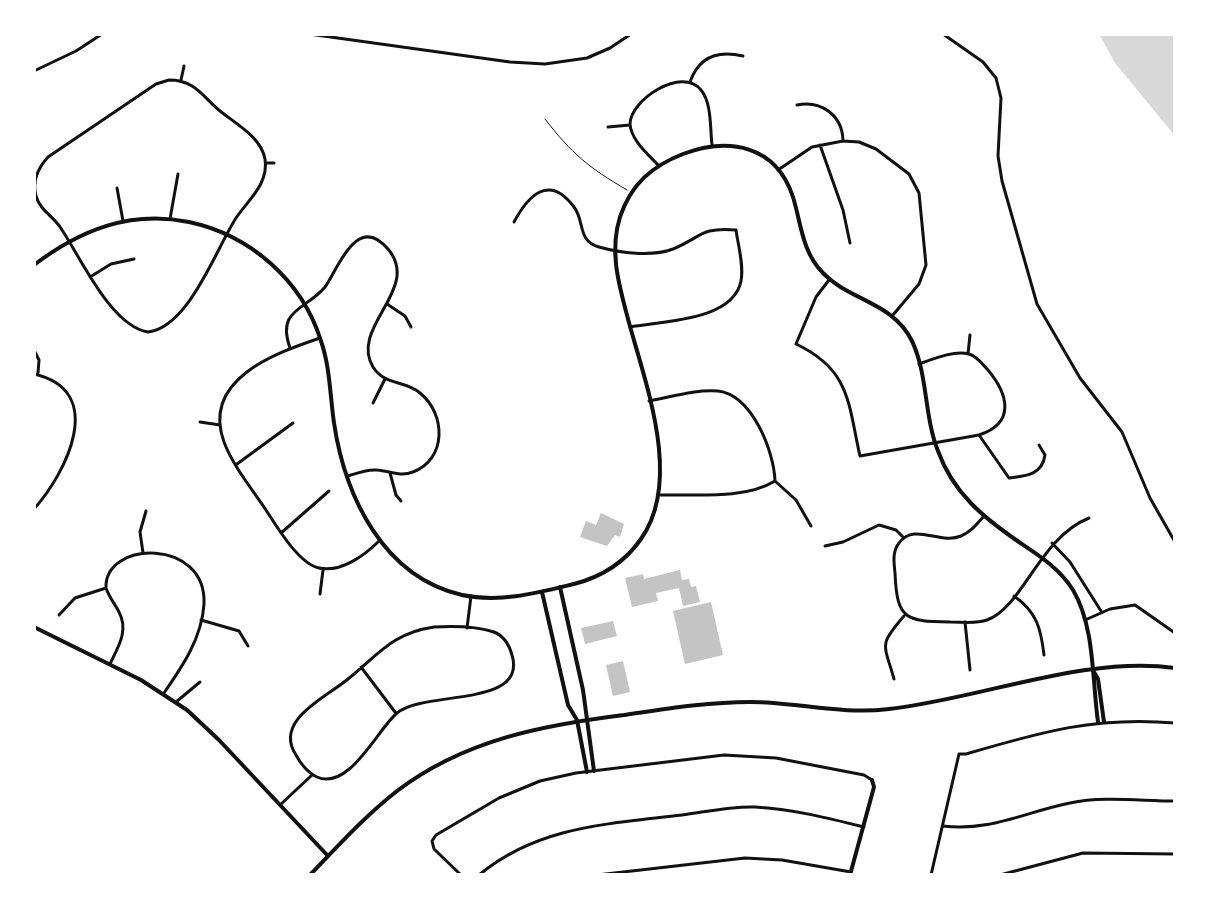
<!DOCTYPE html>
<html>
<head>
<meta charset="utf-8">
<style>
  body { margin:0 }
  #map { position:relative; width:1209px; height:909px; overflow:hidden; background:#fff; font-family:"Space Grotesk",sans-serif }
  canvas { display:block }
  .frame { position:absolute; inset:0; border:36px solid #fff; pointer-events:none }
</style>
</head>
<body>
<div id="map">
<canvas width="1209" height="909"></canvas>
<div class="frame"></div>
</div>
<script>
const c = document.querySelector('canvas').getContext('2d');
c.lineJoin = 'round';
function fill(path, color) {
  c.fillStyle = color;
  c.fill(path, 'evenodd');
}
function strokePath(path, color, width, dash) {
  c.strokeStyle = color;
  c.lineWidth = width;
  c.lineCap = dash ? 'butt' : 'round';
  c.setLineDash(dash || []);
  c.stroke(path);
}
const water = new Path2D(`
  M1099,34H1175V136L1115,63Z`);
const building = new Path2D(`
  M601,513L624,524L620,537L615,535L607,546L580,537L586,521L596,525Z
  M680,570L682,580L689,579L691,587L696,586L700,602L683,606L679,588L656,593L658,601L632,607L625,578L643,574L644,579Z
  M711,602L723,655L685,664L673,611Z
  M613,621L617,636L585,644L581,628Z
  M623,661L630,692L613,696L606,665Z`);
const path = new Path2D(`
  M545,119C572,154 588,167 627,190`);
const minor = new Path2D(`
  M309,34L510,62L545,64L587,58L610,48L631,34
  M943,34L983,62L996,78L1001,98L998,156L1002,181L1037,304L1080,378L1122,432L1150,498L1175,542
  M34,71L76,51L102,34
  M169,80C195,80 202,96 220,111C236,124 261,137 265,159C269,184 248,200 236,218C216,249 189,327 148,332C111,326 81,258 62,230C55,217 40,211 36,196C32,181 38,168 48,157L156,84Z
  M181,80L184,66
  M690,82C699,56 718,50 743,56
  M797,105C821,100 842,115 843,140
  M608,127L630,125
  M820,145L843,210L850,243
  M266,163H274
  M658,165C648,154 631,140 630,124C630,100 682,66 701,90C712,103 710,129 712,145
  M778,170L812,147L843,141L859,142L876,149L909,174L919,193L926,265L919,284L893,315
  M117,188L123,221
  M170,219L178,174
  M514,222C528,196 549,173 574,207C585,221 577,241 599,247C620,253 652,257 673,249C702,237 700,227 736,230C738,245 744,265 741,281C733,321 663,321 630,327
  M90,277L111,264L134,259
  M829,280L816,297L796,344C851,370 848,404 860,456L979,435C1016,423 1008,394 988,370C982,364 977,356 969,354C954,350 933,359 919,364
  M387,304L405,316L411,327
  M320,338C276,353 201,379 224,442C233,466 252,489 266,510C277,527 299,564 319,568C341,573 365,555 379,541
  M290,348C276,309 306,310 325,287C338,269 357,212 388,249C422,289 349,327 373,367C385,386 405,380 420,393C446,414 447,459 413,472C400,477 390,471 377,470C367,469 357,473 348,476
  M34,350L39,360L38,373
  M968,354L970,335
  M34,374C108,391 66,473 34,509
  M649,401C671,397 696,389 718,391C752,395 774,451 775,481C744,500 695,494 659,495
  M373,403L385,379
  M200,422L220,425
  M979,435L1009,478C1026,476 1042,475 1045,455L1039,445
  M237,464L293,423
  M390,473L396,495L401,501
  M775,481L796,500L811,526
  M984,516C977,524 971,532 961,536C940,545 914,522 899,543C892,552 894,563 895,573C897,621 906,621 951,622C963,622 976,624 987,620C1023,607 1039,538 1089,518
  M281,533L329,491
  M1052,543L1070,562L1101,611
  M825,546L843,542L879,525L896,530L904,538
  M143,553L140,532L146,511
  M320,594L323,570
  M1014,596C1037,612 1041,629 1044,655
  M59,615L75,598L106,588
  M201,620L239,631L248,646
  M1085,620L1110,609L1135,605L1175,633
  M965,622L970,670
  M434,627C452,626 476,626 494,632C504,636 509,644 512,655C528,708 424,690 397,713C377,730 349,791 317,777C308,773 300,763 296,755C273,720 327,697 348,679C378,655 392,633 434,627Z
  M467,628L471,596
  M110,664C118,647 129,631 119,612C115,604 109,597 106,588C104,540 207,538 204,604C202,638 182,667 164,693
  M361,667L395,712
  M894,679C884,643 878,646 904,616
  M176,702L200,682
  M280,805L312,775
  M943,826C989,832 1025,812 1070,803C1103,796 1141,801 1175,801
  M461,875L434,849L432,841L436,835L499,798L540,781L576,773L724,755L776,758L864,775L872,780
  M479,875C538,826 608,824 682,815C705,812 731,806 755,807C792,809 828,818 864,827
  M597,875L745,858L782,860L851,872
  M931,875L959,754H966C1041,732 1096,716 1175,723
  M1000,875L1083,853L1175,854`);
const tertiary = new Path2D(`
  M34,265C80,230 130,210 189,222C250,235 302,280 321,341C330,367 330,395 334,423C345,496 383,577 462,595C500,603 537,593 574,584C601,577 625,562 641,539C683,479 645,383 628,319C619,285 609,252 620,217C631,184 652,166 683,154C729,137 776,145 793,197C801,223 802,252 823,273C850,301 893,302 912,341C928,375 924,416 938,451C953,493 984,518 1019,542C1040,556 1060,569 1073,590C1095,627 1092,680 1098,722
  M560,587L583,690L594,771
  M542,592L568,705L577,720L587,772
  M34,627L141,680L187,710L219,740L328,856
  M1094,672L1098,679L1104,722
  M850,875L874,787L872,780`);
const secondary = new Path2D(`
  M310,875C338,846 365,816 397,791C464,740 543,725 624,715C665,709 708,702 750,702C797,702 841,715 889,709C980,699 1085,655 1175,668`);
fill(water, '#d9d9d9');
fill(building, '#c4c4c4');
strokePath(path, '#111', 1);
strokePath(minor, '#111', 3);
strokePath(tertiary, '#111', 4);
strokePath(secondary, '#111', 4);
</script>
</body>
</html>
